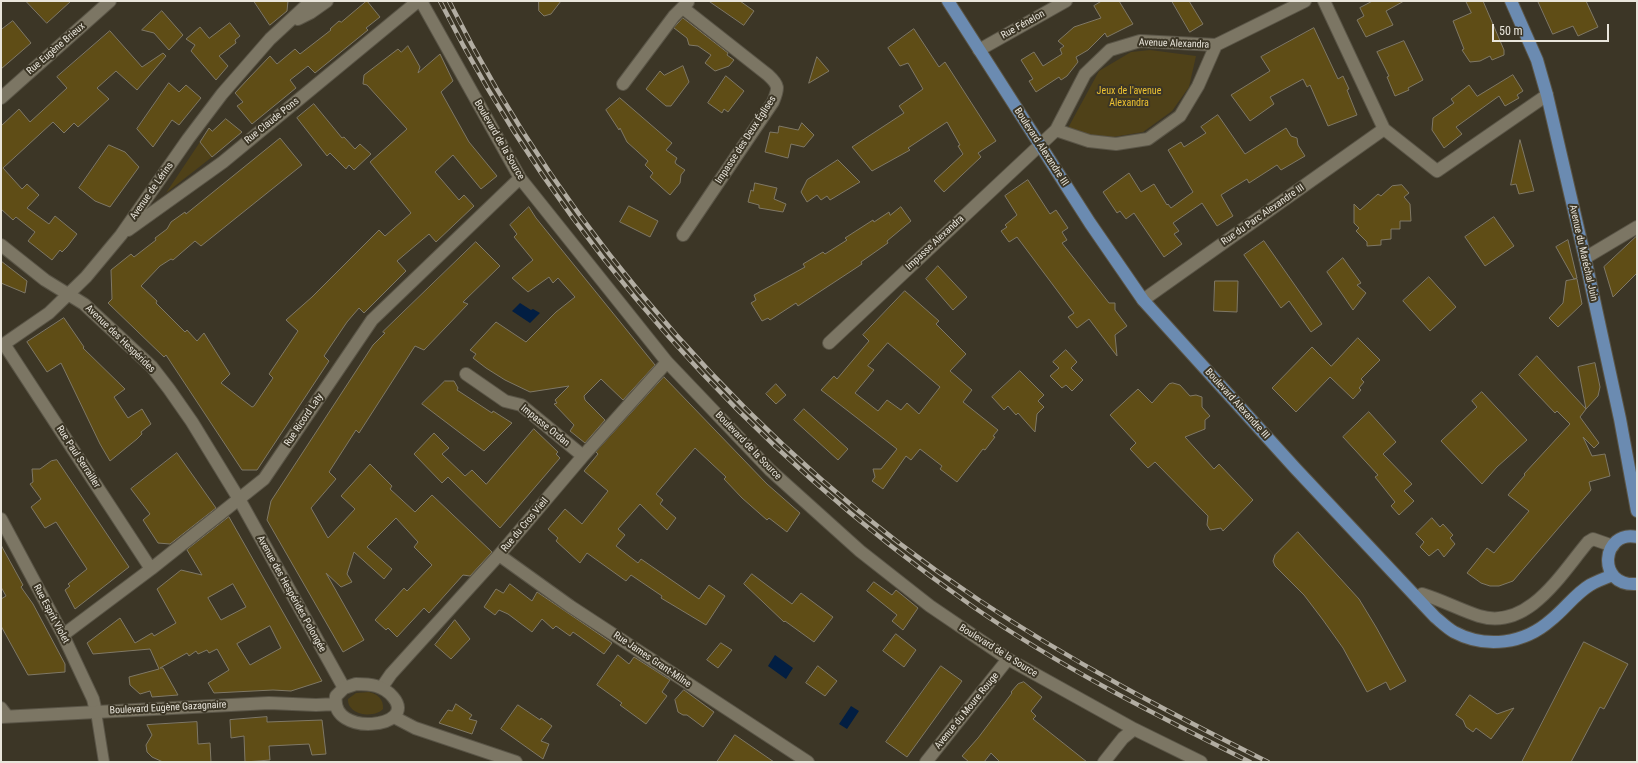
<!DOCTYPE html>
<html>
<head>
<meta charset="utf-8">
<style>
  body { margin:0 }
  #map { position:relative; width:1638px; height:763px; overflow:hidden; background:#3c3626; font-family:"Roboto Condensed",sans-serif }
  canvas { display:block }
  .frame { position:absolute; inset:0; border:2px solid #e9e5db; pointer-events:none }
  .scale { position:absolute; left:1492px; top:24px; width:117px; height:18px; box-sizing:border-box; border:2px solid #e9e5db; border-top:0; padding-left:5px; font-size:12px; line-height:14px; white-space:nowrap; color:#e9e5db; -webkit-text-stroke:3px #3c3626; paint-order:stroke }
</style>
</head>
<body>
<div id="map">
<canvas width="1638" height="763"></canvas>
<div class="frame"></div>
<div class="scale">50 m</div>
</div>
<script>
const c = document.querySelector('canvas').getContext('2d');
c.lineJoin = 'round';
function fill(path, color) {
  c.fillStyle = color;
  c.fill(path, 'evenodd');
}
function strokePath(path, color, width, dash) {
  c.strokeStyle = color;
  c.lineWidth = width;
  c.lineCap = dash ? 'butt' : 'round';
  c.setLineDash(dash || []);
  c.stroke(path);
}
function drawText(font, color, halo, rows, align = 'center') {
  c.font = font + ' "Roboto Condensed",sans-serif';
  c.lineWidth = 4;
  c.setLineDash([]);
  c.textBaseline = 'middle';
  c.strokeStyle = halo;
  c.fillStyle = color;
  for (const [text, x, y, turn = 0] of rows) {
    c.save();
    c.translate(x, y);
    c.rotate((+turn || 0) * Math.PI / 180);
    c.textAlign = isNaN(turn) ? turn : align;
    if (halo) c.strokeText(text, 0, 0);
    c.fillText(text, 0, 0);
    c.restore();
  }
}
const green = new Path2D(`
  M1150,50L1196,56L1189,87L1172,111L1143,132L1113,137L1091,135L1068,128L1099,71L1131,52Z
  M200,142L212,157L166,193Z
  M369,692C377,694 384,699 383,709C374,719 347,715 348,699L356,693Z`);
const water = new Path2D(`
  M520,303L531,310L533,309L540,313L530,323L512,311Z
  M775,655L793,668L786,679L768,666Z
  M851,706L859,711L847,729L839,724Z`);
const building = new Path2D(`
  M26,1H71L47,23Z
  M254,1H288L287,11L270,25Z
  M367,1L380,17L366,28L368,30L315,73L308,66L290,80L296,88L252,124L237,106L243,102L235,93L248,79L270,56L277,64L295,49L300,54L331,30L330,29L339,21L341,22Z
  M539,1H561L551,14L544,16L539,11Z
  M709,1H740L754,11L744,25Z
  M1102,1H1119L1133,24L1107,37L1105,33L1088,50L1076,57L1078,62L1067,76L1061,80L1059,77L1036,92L1029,81L1033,79L1021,60L1034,52L1043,66L1062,54L1060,49L1064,46L1058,41L1074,27L1101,18L1094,6Z
  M1172,1H1189L1203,24L1190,32Z
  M1373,1H1404L1386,11L1393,25L1366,37L1357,20L1364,16L1360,8Z
  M1466,1H1483L1504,50V55L1492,60L1490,56L1480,61L1470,62L1462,50L1464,49L1453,21L1471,13Z
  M1538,1H1586L1598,27L1578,36L1573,26L1553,34Z
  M162,11L183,35L169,50L154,33L142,30Z
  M683,18L728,53L727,55L734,60L729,66L715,71L705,63L711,55L698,46L689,45L687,38L674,28Z
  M13,21L31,43L1,69V30Z
  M230,23L240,36L235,40L236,43L219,56L228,66L216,80L191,51L195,45L186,39L200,27L209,38Z
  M1314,28L1338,79L1343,76L1349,89L1347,90L1357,115L1328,126L1310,85L1307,87L1303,79L1270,97L1274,104L1250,121L1231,95L1270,71L1261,57Z
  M914,29L939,67L945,62L996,141L978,153L981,157L944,192L934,181L963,154L958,146L960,145L947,122L908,148L910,150L872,171L852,147L904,113L899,106L923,89L908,63L900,66L888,48Z
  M110,31L142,67L163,53L166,56L137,90L116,71L97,88L109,99L78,127L74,123L64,133L53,122L3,168L22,189L27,184L39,195L27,208L49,224L55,216L77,234L67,247L62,252L60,250L52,260L28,241L35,232L16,217L13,220L1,209V126L19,109L30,122L67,88L57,77Z
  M1404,41L1423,80L1408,88L1409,90L1395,96L1387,77L1389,76L1377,52Z
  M408,46L420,67L418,73L440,54L453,81L441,92L469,142L497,176L481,189L453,155L435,172L459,200L464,195L474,206L436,242L429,234L397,261L406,271L364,313L359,308L347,322L324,356L329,361L257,470H242L166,355L164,357L108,303L112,299L111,270L131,254L134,257L156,240L155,238L167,229L171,222L185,212L186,214L280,138L302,165L201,246L195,241L173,260L171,259L160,266L141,286L157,301L156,303L185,332L187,330L197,341L204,333L230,374L221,383L252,407L254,406L273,378L269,374L298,331L286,320L312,297L379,230L385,236L411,213L370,162L407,129L367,85L363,84L364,75L398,49L401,52Z
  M817,57L829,71L809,83Z
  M683,66L689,82L671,106H666L646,89L660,71L664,75Z
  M1513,75L1523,91L1517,95L1519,98L1505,106L1499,96L1456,127L1462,134L1444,148L1432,130L1433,118L1454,103L1451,99L1469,85L1477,96Z
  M726,76L744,91L728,112L724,109L722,113L708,103Z
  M169,83L179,92L186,85L201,98L179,125L172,120L153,147L137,129Z
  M620,98L672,143L666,150L677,158L675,162L676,164L685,170L681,175L680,183L670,195L650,177L653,173L645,165L648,161L627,142L620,128L619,130L606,110Z
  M314,104L342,138L344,137L355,149L360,144L371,154L354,170L349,165L346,169L330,153L327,156L297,118Z
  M1218,115L1245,154L1286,128L1291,136L1297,138L1298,145L1305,156L1281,170L1277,165L1249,183L1247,179L1221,195L1233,216L1217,226L1202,203L1173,223L1179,231L1174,234L1182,244L1164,257L1134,213L1126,219L1120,211L1117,213L1103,192L1129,173L1141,192L1154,184L1167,205L1168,204L1171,208L1193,192L1168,150L1181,142L1184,147L1206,133L1201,127Z
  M226,119L242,132L212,157L200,142L209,128L212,131Z
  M802,123L814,135L804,147L791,144L788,158L765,152L770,132L778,133L779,126L798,130Z
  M1520,140L1534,191L1519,194L1516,184L1511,185Z
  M109,145L125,152L139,167L110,207L95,201L79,188Z
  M838,160L860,182L830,200L827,196L821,200L817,195L807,202L801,192L807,180Z
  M1028,180L1050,214L1056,210L1068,228L1062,232L1067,240L1062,243L1109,303H1115V310L1127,326L1115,335L1117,356L1089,319L1077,328L1068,317L1074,313L1017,237L1009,242L1001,231L1007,227L1005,225L1017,215L1005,196Z
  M755,183L777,188L774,199L786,204L783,212L759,208V205L748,202L751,190L753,191Z
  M1402,185L1409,193L1404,197L1410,204L1411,221H1400V229H1391V239L1381,240V245L1367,246V242L1356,231L1359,228L1354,223V204L1360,210L1378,194L1381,196L1392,186Z
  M629,206L658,221L650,237L620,222Z
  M529,207L536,218L655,365L623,400L601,379L584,396L585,400L605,420L585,443L570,431L574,425L554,404L557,403L555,400L569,386L530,392L505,380L486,368L473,358L476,354L470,350L496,322L526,342L556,312L575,297L558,278L553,283L549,277L528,292L512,278L533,260L514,237L517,234L510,225Z
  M901,207L911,221L887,241L888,243L861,262L862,264L798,306L796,303L770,320L768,318L762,321L751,303L756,300L754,295L805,267L803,264L823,252L825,254L847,240L845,238L873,220L874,222L889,212L890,215Z
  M1494,217L1514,246L1485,266L1465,237Z
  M1637,236V273L1613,297L1604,267Z
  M1568,240L1577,278L1574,279L1556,247Z
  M1264,241L1322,324L1311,332L1289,301L1281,308L1244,255Z
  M476,242L500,266L463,302L468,304L424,350L415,346L359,433L356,430L329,472L336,479L311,508L328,538L355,509L341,496L370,464L392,486L390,489L415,512L432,495L492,552L470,576L463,575L429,613L424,608L397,637L388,628L386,630L375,620L404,588L407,591L432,565L414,547L418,542L396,518L367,547L392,569L384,579L354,552L347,574L352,582L341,587L326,573L364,640L343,652L267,520L271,501L373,345L385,333L383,332Z
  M1343,258L1361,283L1357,285L1366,293L1353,310L1327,272Z
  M1,261L27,281L25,293L1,283Z
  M938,266L967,297L953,310L926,279Z
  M1429,277L1456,307L1430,331L1403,301Z
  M1577,279L1582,304L1558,327L1549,318L1563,303L1566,281Z
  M1215,281H1238L1237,312L1214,311Z
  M905,291L939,321L936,324L966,354L950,371L972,390L963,402L998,430L993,436L995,437L985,450L983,449L957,482L940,469L942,466L920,449L911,460L906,456L883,489L872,481L875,477L873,469H881L897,449L821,390L834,376L837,379L869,341L863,335ZM888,343L940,387L919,414L907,403L901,410L887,400L878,411L855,393L874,370L868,366Z
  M64,318L84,347L83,348L125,389L114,397L128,418L142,409L151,424L141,432L142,434L137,439L110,461L100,444L61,363L47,372L27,342Z
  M1358,338L1380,360L1361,379L1364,382L1359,388L1361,390L1353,399L1330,377L1296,412L1272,388L1312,347L1331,366Z
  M1066,350L1077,362L1071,368L1083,380L1072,391L1066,385L1062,388L1050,376L1059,368L1053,362Z
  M1537,356L1586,409L1580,417L1599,443L1594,448L1583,437L1592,456L1605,454L1610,476L1589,482L1591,490L1513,581L1499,586H1490L1481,583L1467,573L1487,548L1494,553L1529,511L1508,495L1525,475L1524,474L1570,424L1557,411L1555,413L1519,375Z
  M1595,363L1600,387L1598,396L1586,409L1578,367Z
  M1020,371L1044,395L1038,401L1044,407L1037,414L1035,432L1018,413L1016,415L1008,406L1004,410L992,397Z
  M664,377L767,484L800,513L787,532L769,518L767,520L742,498L724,479L726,477L695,448L656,494L663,500L660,504L676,518L667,530L640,504L618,529L625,535L616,546L638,563L641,559L699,599L709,585L725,596L706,625L661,598L662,596L631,575L626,581L587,553L580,563L556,541L558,538L548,529L565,509L582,524L608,491L584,471L598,454L596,452Z
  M445,381H454L458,388L457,390L492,413L493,411L512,423L484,451L422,404Z
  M1173,383L1180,385L1190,396L1196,395L1202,397V407L1210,416L1205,420V429L1185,437L1214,469L1219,464L1253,500L1223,531L1221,528L1210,530L1207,525L1208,516L1155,462L1148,468L1130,449L1136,443L1110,415L1138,389L1152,403L1169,384Z
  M776,384L786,395L776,404L766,394Z
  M1482,392L1527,440L1497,467L1482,484L1441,441L1477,407L1472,401Z
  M804,409L848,449L838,460L794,420Z
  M1369,412L1396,442L1383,454L1412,484L1404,491L1414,501L1399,515L1391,506L1395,502L1375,477L1378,475L1343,437Z
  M534,429L558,452L556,454L560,458L500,528L448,477L442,483L414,454L434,433L449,448L442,454L465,476L472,470L486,484Z
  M177,453L216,508L170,544L158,543L143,520L150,514L131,489Z
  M57,460L129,567L75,609L65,590L70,586L68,584L87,569L56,522L45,528L31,507L41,499L30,484L33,482L32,469H40L51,461Z
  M229,517L322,681L291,691L273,690L214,693L208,683L229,670L217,649L209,653L207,650L198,654L196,651L189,656L187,653L160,668H163L178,695L152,697L150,691L140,694L130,685L129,677L159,669L150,649L93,654L87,643L120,618L135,643L152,633L154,636L176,623L157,589L181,570L202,575L187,550ZM233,584L246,607L221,620L208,598ZM270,626L281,648L250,665L237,644Z
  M1432,518L1440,527L1443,524L1453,535L1450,538L1455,544L1444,557L1438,549L1429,556L1420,547L1424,542L1416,534Z
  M1298,532L1359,599L1376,627L1406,681L1390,690L1386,682L1367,692L1343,648L1323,620L1304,595L1275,566L1273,561L1275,555Z
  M1,545L23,585L21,587L33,604L65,664V672L28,675L1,626V599L6,596L1,587Z
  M752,574L792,604L801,593L833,617L814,642L785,621L784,622L744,584Z
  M874,582L892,595L896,590L918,608L903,630L892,621L897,615L867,591Z
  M510,584L532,601L537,592L612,643L604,654L573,632L570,636L556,626L553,629L542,619L532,632L508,614L499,610L495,615L484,607L496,589L503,593Z
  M455,620L470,639L451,659L435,645Z
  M896,634L916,650L904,667L883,651Z
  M1584,642L1628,664L1604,709L1600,707L1571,762H1522Z
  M721,643L732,650L718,668L707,660Z
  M618,655L629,664L634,657L670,680L662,692L667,696L646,724L620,705L622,703L597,685Z
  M818,666L837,681L825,696L806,683Z
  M941,666L962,681L907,757L886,742Z
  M1024,682L1042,697L1031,711L1036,716L1033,719L1087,762H1000L991,753L984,762H969L962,756L978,738L1012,693L1011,692L1018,684Z
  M684,690L714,712L703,727L687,715H683L678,712L675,700Z
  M1470,695L1497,714L1514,708L1491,739L1476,728L1473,732L1466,727L1463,720L1456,715Z
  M456,704L472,715L469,719L477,721L472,734L439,723L448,710L452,711Z
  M518,705L540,720L541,718L552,726L541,741L549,744L543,759L501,729Z
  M267,717V722L322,720L326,754L312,755L309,744L269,746L270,760L245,762L244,736L231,738L230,720Z
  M197,722L198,744L210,743L211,762H163L152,757L147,752L146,745L152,735L147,725Z
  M735,735L774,762H717Z`);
const pedestrian = new Path2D(`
  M96,712L104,762`);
const minor = new Path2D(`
  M421,1L520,178L667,362L770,470L860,551L930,606L1008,659L1134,729L1201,762
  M683,8L768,75C779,85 779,88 773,102L683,235
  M298,19L310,13L327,1
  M979,50L1066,1
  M623,84L674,16L688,2
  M1,98L110,1
  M1384,129L1437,171L1547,95
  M1056,130L1089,141L1116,144L1148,139L1180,116L1198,86L1216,45
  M128,230L223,162L418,1
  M1,245L45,280L84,304L152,367L169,389L192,422L239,499L344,688
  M1585,258L1637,227
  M1143,300L1384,129L1324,1
  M829,343L1056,130L1085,74L1110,50L1140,41L1216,45L1305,1
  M4,344L151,569
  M1,346L49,313L86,277L121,235L188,139L222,94L270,39L311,1
  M466,374L505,401L521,405L583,456
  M1,519L63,635L93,699L96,712
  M499,555L570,606L808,762
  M1418,599L1422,594C1442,600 1460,610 1479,616C1528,631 1561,574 1588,542L1593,539L1613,546
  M63,635L151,569L264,479L372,320L520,178
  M382,687L391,674L499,555L583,456L667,362
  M1,708L7,716
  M926,762L1008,659
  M1104,762L1123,738L1134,729`);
const tertiary = new Path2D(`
  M356,684C370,684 383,685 393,697C420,728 329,738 336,696L344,688Z
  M1,717L269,703L316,705L336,704
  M394,717L415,728L516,762`);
const primary = new Path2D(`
  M948,1L1090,223L1143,300L1295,468L1435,617C1441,622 1447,628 1454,632C1486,649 1524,644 1551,620C1565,609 1575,594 1590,585C1597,581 1605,578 1613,575
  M1511,1L1537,60L1547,95L1585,258L1620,419L1637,511
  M1637,537C1602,529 1595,587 1637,584`);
const rail = new Path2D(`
  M440,1C562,244 750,451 972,606C1060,667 1156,715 1250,762
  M449,1C567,237 759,454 979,600C1072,662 1168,712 1268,762`);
const streetNames = [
  ["Rue Fénelon",1023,25,-29],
  ["Avenue Alexandra",1174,44,2],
  ["Rue Eugène Brieux",56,49,-41],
  ["Rue Claude Pons",272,121,-39],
  ["Boulevard de la Source",499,140,60],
  ["Impasse des Deux Églises",746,140,-57],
  ["Boulevard Alexandre III",1041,147,57],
  ["Avenue de Lérins",152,191,-55],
  ["Rue du Parc Alexandre III",1263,215,-35],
  ["Impasse Alexandra",935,243,-43],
  ["Avenue du Maréchal Juin",1583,253,77],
  ["Avenue des Hespérides",120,339,44],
  ["Boulevard Alexandre III",1237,404,48],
  ["Rue Ricord Laty",304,420,-56],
  ["Impasse Ordan",545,426,39],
  ["Boulevard de la Source",748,446,46],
  ["Rue Paul Serrailler",78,457,57],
  ["Rue du Cros Vieil",525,525,-50],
  ["Avenue des Hespérides Polongée",291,594,61],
  ["Rue Esprit Violet",51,614,62],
  ["Boulevard de la Source",998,651,32],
  ["Rue James Grant-Milne",652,660,34],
  ["Boulevard Eugène Gazagnaire",168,708,-3],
  ["Avenue du Moure Rouge",967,711,-51]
];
const parkNames = [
  ["Jeux de l'avenue",1129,91],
  ["Alexandra",1129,103]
];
fill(green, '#4f4118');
fill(water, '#021e42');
fill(building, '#5f4d16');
strokePath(building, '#7f7866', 1);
strokePath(pedestrian, '#5a5547', 12);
strokePath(minor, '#5a5547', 14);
strokePath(tertiary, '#5a5547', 14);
strokePath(primary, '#5a5547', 14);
strokePath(pedestrian, '#7c7664', 10);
strokePath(minor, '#7c7664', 12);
strokePath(tertiary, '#7c7664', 12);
strokePath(primary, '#6b8bb1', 12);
strokePath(rail, '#b2ada2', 4.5);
strokePath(rail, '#3c3626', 3, [9]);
drawText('10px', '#e9e5db', '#3c3626', streetNames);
drawText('10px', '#ecc131', '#3c3626', parkNames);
</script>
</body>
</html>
